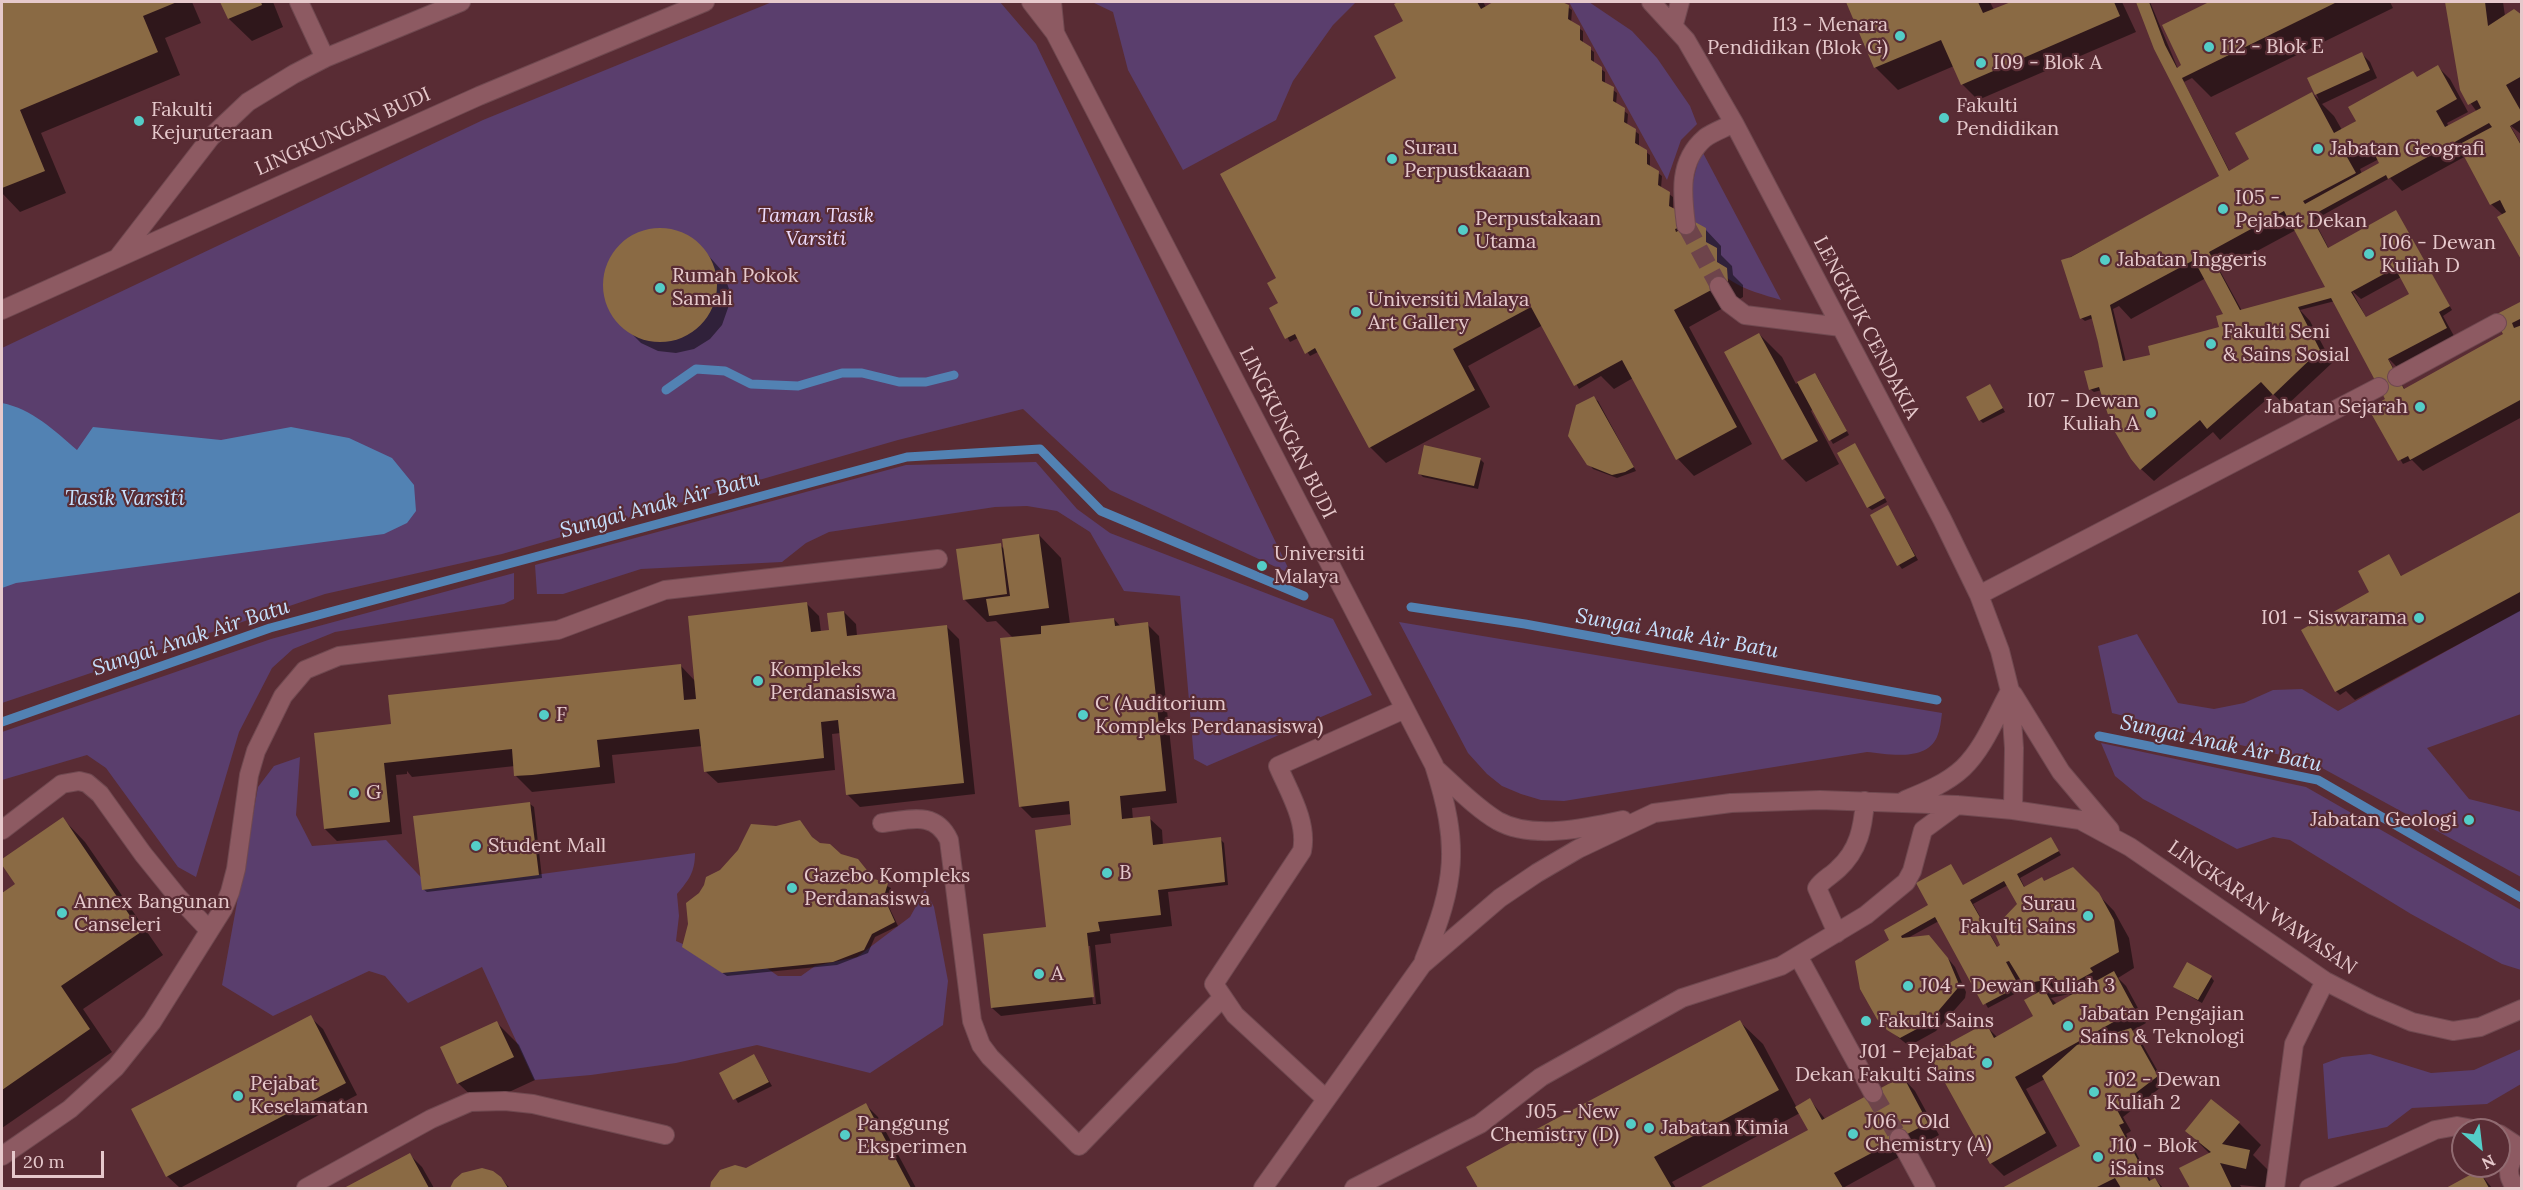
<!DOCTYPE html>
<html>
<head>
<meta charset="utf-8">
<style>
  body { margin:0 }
  #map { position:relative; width:2523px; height:1190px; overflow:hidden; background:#592c34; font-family:Lora,serif }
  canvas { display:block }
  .frame { position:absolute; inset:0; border:3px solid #e6c9cc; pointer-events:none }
  .north { position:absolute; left:2451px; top:1118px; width:60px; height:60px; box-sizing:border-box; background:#592c34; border:2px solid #916b71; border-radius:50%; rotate:152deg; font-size:16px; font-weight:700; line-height:24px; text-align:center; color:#e6c9cc }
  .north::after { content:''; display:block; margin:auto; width:21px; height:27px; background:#54cdc7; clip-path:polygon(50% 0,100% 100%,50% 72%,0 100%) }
  .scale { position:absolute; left:12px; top:1151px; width:92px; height:27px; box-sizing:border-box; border:3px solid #e6c9cc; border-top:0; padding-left:8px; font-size:18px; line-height:21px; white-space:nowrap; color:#e6c9cc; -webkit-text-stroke:4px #592c34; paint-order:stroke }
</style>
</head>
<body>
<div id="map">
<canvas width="2523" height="1190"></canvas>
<div class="frame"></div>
<div class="north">N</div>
<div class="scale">20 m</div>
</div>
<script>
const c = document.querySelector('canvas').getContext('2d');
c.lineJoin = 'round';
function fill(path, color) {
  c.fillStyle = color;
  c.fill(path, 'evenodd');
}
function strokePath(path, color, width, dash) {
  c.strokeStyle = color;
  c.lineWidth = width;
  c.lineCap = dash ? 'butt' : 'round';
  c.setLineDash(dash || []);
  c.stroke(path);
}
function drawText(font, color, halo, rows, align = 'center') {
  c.font = font + ' Lora,serif';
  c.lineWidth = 4.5;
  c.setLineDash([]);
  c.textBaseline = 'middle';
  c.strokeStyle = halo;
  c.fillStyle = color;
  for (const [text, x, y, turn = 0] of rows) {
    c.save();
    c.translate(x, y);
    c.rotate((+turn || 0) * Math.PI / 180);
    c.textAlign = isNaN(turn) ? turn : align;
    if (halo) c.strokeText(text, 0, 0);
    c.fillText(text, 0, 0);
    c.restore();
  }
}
const green = new Path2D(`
  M772,2H1000L1036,44L1291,574L1110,490L1023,409L898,440L502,554L325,594L2,703V348L483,120Z
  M1092,2H1356L1333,25L1293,81L1276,120L1183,170L1128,70L1113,12Z
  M1569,2H1589L1632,31L1657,58L1690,106L1697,124L1681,140L1667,180Z
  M1702,151L1781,300C1764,295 1745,290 1730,280C1685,247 1684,198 1702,151Z
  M1036,462L1077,509L1110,533L1333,619L1372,695L1207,766L1194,759L1180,596L1124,591L1090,532L1057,511L1027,506L995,507L829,532L806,543L782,562L641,569L563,594H537L535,565L906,465Z
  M514,573V599L504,604L335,632L293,649L272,668L239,732L196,877L178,867L106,768L87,755L2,780V732L271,639Z
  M2521,610V714L2427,748L2469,799L2521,812V877L2313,763L2112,713L2098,646L2137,634L2178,703L2214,709L2244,703L2273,690L2302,689L2338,711Z
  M1399,622L1942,713C1941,721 1940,730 1937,737C1926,762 1888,754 1867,752L1564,801L1541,800L1521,794L1502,786L1487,774L1468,753Z
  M2101,743L2306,787L2521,910V970L2502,964L2411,914L2290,840L2273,837L2237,849L2143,799L2115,776Z
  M300,757L296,815L312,846L386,840L432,889L695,853C695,872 689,880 677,894L679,916L676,941L701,952L767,968L778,976H801L815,966L857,957L910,917L925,890L934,907L948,981L943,1025L870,1073L757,1045L676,1063L591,1075L534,1080L482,967L408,1003L385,976L369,971L273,1016L222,985L258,787L274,766Z
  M2521,1049V1084L2487,1104L2412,1108L2387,1127L2328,1139L2323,1064L2342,1057L2370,1054L2431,1073L2474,1070Z`);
const water = new Path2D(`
  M2,403C32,409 54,430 77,450L93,427L221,440L291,427L349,438L392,458L414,485L416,511L407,523L384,534L16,583L2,588Z`);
const shadow = new Path2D(`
  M5,2H192L201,23L165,38L180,75L41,133L66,193L20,212L2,193V3Z
  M222,2H273L283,27L252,41L229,19Z
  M1401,2H1483L1486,7L1497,2H1560L1572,10L1571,23L1583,31V44L1594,52V64L1605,72V84L1617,93L1616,105L1628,114L1627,126L1639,134V147L1650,155V167L1662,176L1661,188L1673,197V209L1705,229L1721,246V255L1732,266L1733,275L1743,285V297L1689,327L1752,444L1694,476L1678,459L1633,378L1614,389L1601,376L1579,389L1543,325L1468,366L1490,407L1386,463L1370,447L1318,352L1310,356L1298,338L1290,342L1271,309L1280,304L1276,280L1398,79L1405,21L1396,4Z
  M1847,2H1990L1994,10L2013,2H2122L2136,32L1978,100L1962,84L1954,66L1898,90L1875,67Z
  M2137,2H2150L2178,69L2186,72L2164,25L2212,2H2390L2393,8L2211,97L2192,78L2184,82L2230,172L2252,160L2312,93L2319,100L2309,78L2362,54L2370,62L2377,78L2322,104L2334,116L2342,130L2438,67L2450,79L2468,112L2447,123L2449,127L2477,112L2461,90L2446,2H2503L2505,16L2522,17V135L2510,125L2522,146V258L2503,215L2491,204L2466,156L2402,191L2390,178L2314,220L2329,249L2396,212L2452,310L2443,316L2454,336L2397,367L2388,358L2405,390L2506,335L2522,303V417L2423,471L2412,460L2403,464L2374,416L2382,412L2388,399L2335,301L2300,310L2310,321L2332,363L2286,406L2273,394L2220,440L2213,432L2154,481L2141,469L2132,458L2102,390L2094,392L2090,389L2104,368L2093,318L2085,321L2081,318L2063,261L2220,177L2156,49ZM2379,159V165L2362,174L2360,169ZM2296,230L2327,288L2242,311L2220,271ZM2401,277L2412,294L2367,319L2352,291L2361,299ZM2206,278L2225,315L2220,328L2152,356L2126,362L2113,309L2119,306L2131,319Z
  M667,229L684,235L699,245L723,272L729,289L728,308L722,325L710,339L694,349L676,353L658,351L641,343L615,317L606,300L605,282L609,264L618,248L632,237L649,230Z
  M1759,334L1782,357L1796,384L1814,374L1818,378L1849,435L1833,444L1813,409L1811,411L1839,464L1806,482L1784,459L1726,352Z
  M1990,386L2005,412L1983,423L1980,420Z
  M1594,398L1598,401L1636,471L1617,478L1593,469L1589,464Z
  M1858,449L1887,502L1872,510L1868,507Z
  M1480,459L1484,463L1478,489L1423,477L1419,473Z
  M1888,507L1918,560L1902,569L1899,565Z
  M2522,512V610L2355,700L2346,691L2340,695L2336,691L2372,593L2389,556L2402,577Z
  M1039,535L1061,558L1070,624L1114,619L1121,627L1147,624L1159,636L1177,803L1132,808L1133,820L1149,818L1162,830L1163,846L1220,839L1224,843L1228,885L1168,892L1172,926L1110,934L1111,943L1095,945L1101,1004L1001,1016L992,1008L1047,928L1073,827L1072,814L1032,818L1020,806L1013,638L996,621L987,622L964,599L1000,545L1005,550ZM1087,946H1090L1096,1004H1093Z
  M807,604L819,616L821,632L831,631L844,612L856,624L857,636L947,627L959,639L975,794L860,807L848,795L841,733L832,734L835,770L718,783L705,771L703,746L612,755L615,783L532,792L516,776L515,766L412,777L407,771V774L396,775L402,834L337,841L325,829L391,726L680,665L696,682Z
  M530,804L534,807L542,878L427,892L423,889Z
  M63,819L85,842L163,955L83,1009L112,1052L2,1128V889L4,893L17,885L2,861Z
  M2051,839L2061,855L2020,878L2025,888L2045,883L2089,885L2114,911L2129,938L2134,968L2118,978L2126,986L2146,1023L2132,1031L2139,1038L2165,1084L2123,1117L2131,1131L2126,1134L2151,1181L2155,1179L2163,1188H2122L2121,1186L2117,1188H2006L2082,1147L2045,1079L2026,1089L2057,1146L2004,1176L1991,1163L1932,1055L1985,1025L1997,1037L2035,1017L2036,995L2022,978L2017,980L2022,990L1988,1008L1939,921L1904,940L1937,945L1955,967L1966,992L1965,998L1936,1031L1909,1046L1888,1029L1891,940L1930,905L1951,866L1964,887ZM2008,885L2018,904L2002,946L1998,948L1973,904ZM2069,994L2071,996L2057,1004L2051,998Z
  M814,840L874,880L891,888L888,898L889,907L898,926L875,937L868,953L837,965L727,976L688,950Z
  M2211,977L2214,981L2202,1003L2179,990Z
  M310,1017L323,1029L357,1095L180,1188L167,1176Z
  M1740,1022L1763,1044L1797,1108L1810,1100L1826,1120L1903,1078L1915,1091L1939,1135L1843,1188H1702L1810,1130L1800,1113L1672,1182L1676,1188H1479L1468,1167Z
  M497,1023L519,1045L535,1080L481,1105L458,1083Z
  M754,1056L772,1086L738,1103L721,1073Z
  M866,1105L878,1117L916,1188H712L716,1177L746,1170Z
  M2239,1123L2261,1145L2253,1155L2272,1174L2269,1188L2240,1185L2242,1188H2191L2181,1168L2210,1154L2187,1131Z
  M410,1155L422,1167L434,1188H348Z
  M2479,1172L2492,1188H2449Z
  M500,1178L510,1188H452L456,1181Z`);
const stream = new Path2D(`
  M666,390L696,369L725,371L751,384L798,386L842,373H862L899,382H926L954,375
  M1411,607L1525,624L1937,700
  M2,722L270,628L907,457L1040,449L1101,511L1304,596
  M2099,736L2318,780L2522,898`);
const building = new Path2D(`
  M2,2H177L143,16L158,52L20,110L45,171L2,188Z
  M220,2H261L262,5L228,19Z
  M1398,2H1477L1481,9L1493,2H1562L1569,5L1568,19L1580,26V40L1591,47V60L1602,67V81L1614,87L1613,101L1625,108L1624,122L1636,129L1635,143L1647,150V164L1659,171L1658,185L1670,192L1669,206L1681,212V227L1675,229L1676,232L1695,222L1706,228V242L1717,248V262L1727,268L1728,281L1674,310L1737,427L1676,460L1622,360L1574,386L1531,307L1453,349L1475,390L1369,448L1315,348L1305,354L1295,334L1285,339L1269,308L1278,303L1267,283L1276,278L1220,174L1396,78L1374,36L1403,21L1394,4Z
  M1846,2H1978L1983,13L2011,2H2114L2120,16L1961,85L1941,40L1874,68Z
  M2136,2H2149L2165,45L2177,68L2181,65L2162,25L2209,2H2337L2182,78L2229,171L2249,159L2235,133L2312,92L2334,133L2356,121L2348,107L2413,71L2417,77L2438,65L2457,99L2436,111L2445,127L2481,108L2477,100L2468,105L2460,90L2445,2H2485L2488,26L2514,9L2522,15V76L2506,85L2522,113V119L2510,126L2522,147V261L2497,217L2506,212L2500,200L2490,205L2458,145L2492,127L2489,123L2388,179L2386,175L2311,216L2328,248L2396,210L2450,306L2439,312L2447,328L2388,359L2404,389L2503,334L2493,316L2522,301V318L2512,323L2514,328L2522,325V399L2410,460L2408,456L2398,461L2372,415L2382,410L2378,403L2385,399L2331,298L2298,307L2320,350L2273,395L2261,382L2207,429L2200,420L2140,470L2131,459L2112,427L2099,387L2089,390L2084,371L2103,367L2098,342L2091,315L2080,319L2061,260L2071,257L2219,176L2154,49ZM2370,145L2379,163L2305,204L2303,201L2356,173L2347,157ZM2284,211L2325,287L2240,310L2209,252ZM2194,260L2223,314L2216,316L2219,327L2148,346L2150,355L2123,361L2110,305ZM2395,268L2409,294L2366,317L2351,292Z
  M2362,52L2370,70L2315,95L2307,78Z
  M603 285a57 57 0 1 1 114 0a57 57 0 1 1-114 0Z
  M1759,333L1818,441L1782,460L1724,352Z
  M1815,373L1847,431L1829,441L1797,382Z
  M1990,384L2003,408L1979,421L1966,397Z
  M1594,396L1634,467L1625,472L1612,475L1587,465L1568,436L1576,405Z
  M1855,443L1885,498L1867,508L1837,453Z
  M1424,445L1481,458L1474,486L1418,474Z
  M1888,505L1915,556L1897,566L1870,515Z
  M2522,511V591L2335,692L2301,630L2369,592L2358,571L2389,554L2401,576Z
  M1039,534L1049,608L989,616L986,599L1010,596L1002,539Z
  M1001,543L1007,594L963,600L956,549Z
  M807,602L811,632L829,630L827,613L844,611L847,636L947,625L964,783L846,795L838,720L821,722L824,758L704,772L699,729L597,740L600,767L532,775L514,776L512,749L384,763L390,822L324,829L314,733L391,724L388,695L681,664L684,700L696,699L688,616Z
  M1114,618L1115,626L1148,622L1166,791L1120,796L1122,819L1150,816L1153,845L1221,837L1225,882L1158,890L1161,915L1098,922L1100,931L1087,933L1094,997L991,1008L983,934L1046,927L1035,830L1071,825L1069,801L1019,807L1000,638L1041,634V626Z
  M530,802L539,875L422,890L413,816Z
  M63,817L141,932L61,986L90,1029L2,1090V893L15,884L2,865V859Z
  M800,820L812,837L820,843L830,844L841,854L858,859L874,879L888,883L885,893L886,902L895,922L872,934L864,950L833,962L722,973L682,947L688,924L686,903L699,893L704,885L706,877L720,870L738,850L751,824L776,826Z
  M2051,837L2059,851L2017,874L2024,887L2042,877L2044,881L2073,867L2099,893L2114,920L2119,952L2090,968L2093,972L2062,989L2056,978L2023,984L2009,961L2006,962L2019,986L1983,1005L1935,917L1901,936L1902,938L1929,935L1948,958L1958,982L1957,989L1928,1023L1900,1038L1887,1030L1877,1019L1860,989L1855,961L1889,940L1884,930L1928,905L1916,883L1951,864L1963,885ZM2004,881L2017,904L1993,929L2000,945L1997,947L1970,900Z
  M2187,962L2212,976L2198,1000L2173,987Z
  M2114,971L2135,1010L2015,1077L2046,1133L1990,1164L1929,1054L1986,1023L1994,1038L2033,1016L2024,1000L2044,989L2053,1005Z
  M311,1015L346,1083L166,1177L131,1109Z
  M1740,1020L1779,1090L1654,1157L1672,1188H1478L1466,1167Z
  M497,1021L514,1057L457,1084L440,1047Z
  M2131,1028L2158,1076L2116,1108L2124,1123L2119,1125L2149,1181L2155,1178L2161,1188H2121L2115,1178L2095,1188H2002L2080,1146L2042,1076L2077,1045Z
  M754,1054L769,1082L733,1100L719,1073Z
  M1903,1076L1928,1123L1834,1173L1843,1188H1699L1808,1130L1795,1107L1810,1098L1822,1120Z
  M2211,1099L2240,1122L2222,1144L2250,1150L2246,1169L2220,1163L2232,1188H2190L2179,1168L2211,1152L2185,1131Z
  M866,1103L911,1188H710L711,1182L720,1170L735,1165L746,1168Z
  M410,1153L429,1188H344Z
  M482,1168L493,1171L501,1177L508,1188H450L454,1180L462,1173Z
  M2479,1170L2489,1188H2446Z`);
const minorTunnel = new Path2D(`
  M1686,225L1719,286
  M1873,1093L1899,1138`);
const minor = new Path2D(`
  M299,2L325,58
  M1031,2L1055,33L1434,765C1460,846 1456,882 1424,960
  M1052,2L1055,32
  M1651,2L1686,40L1734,123L1942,519L1979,595L2000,651L2010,691L2014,748L2013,810
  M1674,24L1680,2
  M1686,225C1682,194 1678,161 1705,138C1713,132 1725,128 1734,123
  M119,256L211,137L248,102L294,74L325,58L461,2
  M1719,286L1729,303L1745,315L1841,327
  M2,310L479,96L705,2
  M2397,377L2497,323
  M1979,595L2379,387
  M2013,694L2061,772L2110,830
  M1437,770C1456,787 1476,808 1498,821C1532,840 1587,828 1623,820
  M1905,800C1925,792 1947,783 1963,768C1984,748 1996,716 2010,691
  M882,823C909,820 935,810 949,840L972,1021L981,1045L990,1057L1079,1146L1222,998
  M2,830L62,784L79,781L87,783L100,794L143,854L177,896L209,930
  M1837,933L1817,888C1822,880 1831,876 1838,869C1859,850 1863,827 1865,801
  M1798,956L1873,1093
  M1326,1099L1235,1015L1214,984L1302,851C1308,822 1289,792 1278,766L1405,709
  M2499,1134L2522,1149
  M1899,1138L1926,1188
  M2,1156L70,1109L116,1067L152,1022L223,909L230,892L236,869L249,775L256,751L283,696L305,670L339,656L558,630L665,590L938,559
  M306,1188L431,1119L470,1102L505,1101L533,1104L665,1135
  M1263,1188L1422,965L1500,898L1537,873L1578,849L1654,813L1731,803L1820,800L1957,805L2013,810L2080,820L2130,847L2325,981L2372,1005L2412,1022L2453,1031L2480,1027L2522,1009
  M1354,1188L1480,1124L1541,1077L1682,998L1781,966L1866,915L1906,882L1912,871L1923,830L1957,805
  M2275,1188L2294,1044L2325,981
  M2309,1188L2435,1130L2457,1126L2478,1130
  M2517,1188C2504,1176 2508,1159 2522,1150`);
const markers = [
  [1900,36,6,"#54cdc7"],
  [2209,47,6,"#54cdc7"],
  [1981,63,6,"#54cdc7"],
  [1944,118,6,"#54cdc7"],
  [139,121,6,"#54cdc7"],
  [2318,149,6,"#54cdc7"],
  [1392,159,6,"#54cdc7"],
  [2223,209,6,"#54cdc7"],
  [1463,230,6,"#54cdc7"],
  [2369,254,6,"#54cdc7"],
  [2105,260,6,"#54cdc7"],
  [660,288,6,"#54cdc7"],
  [1356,312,6,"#54cdc7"],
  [2211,344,6,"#54cdc7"],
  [2420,407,6,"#54cdc7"],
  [2151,413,6,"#54cdc7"],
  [1262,566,6,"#54cdc7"],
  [2419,618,6,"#54cdc7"],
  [758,681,6,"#54cdc7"],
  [544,715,6,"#54cdc7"],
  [1083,715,6,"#54cdc7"],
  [354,793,6,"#54cdc7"],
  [2469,820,6,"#54cdc7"],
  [476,846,6,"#54cdc7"],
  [1107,873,6,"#54cdc7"],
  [792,888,6,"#54cdc7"],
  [62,913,6,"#54cdc7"],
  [2088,916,6,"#54cdc7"],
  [1039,974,6,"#54cdc7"],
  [1908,986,6,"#54cdc7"],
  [1866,1021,6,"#54cdc7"],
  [2068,1026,6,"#54cdc7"],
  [1987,1063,6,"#54cdc7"],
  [2094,1092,6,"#54cdc7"],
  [238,1096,6,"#54cdc7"],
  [1631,1124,6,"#54cdc7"],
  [1649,1128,6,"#54cdc7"],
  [1853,1134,6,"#54cdc7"],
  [845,1135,6,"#54cdc7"],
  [2098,1157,6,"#54cdc7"]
];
const poiNames = [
  ["I13 - Menara",1888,25,"right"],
  ["Pendidikan (Blok G)",1888,48,"right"],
  ["I12 - Blok E",2221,47],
  ["I09 - Blok A",1993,63],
  ["Fakulti",1956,106],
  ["Pendidikan",1956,129],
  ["Fakulti",151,110],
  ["Kejuruteraan",151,133],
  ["Surau",1404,148],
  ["Perpustkaaan",1404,171],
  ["Jabatan Geografi",2330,149],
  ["I05 -",2235,198],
  ["Pejabat Dekan",2235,221],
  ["Perpustakaan",1475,219],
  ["Utama",1475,242],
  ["I06 - Dewan",2381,243],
  ["Kuliah D",2381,266],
  ["Jabatan Inggeris",2117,260],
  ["Rumah Pokok",672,276],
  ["Samali",672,299],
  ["Universiti Malaya",1368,300],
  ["Art Gallery",1368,323],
  ["Fakulti Seni",2223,332],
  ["& Sains Sosial",2223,355],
  ["I07 - Dewan",2139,401,"right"],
  ["Kuliah A",2139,424,"right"],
  ["Jabatan Sejarah",2408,407,"right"],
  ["Universiti",1274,554],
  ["Malaya",1274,577],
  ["I01 - Siswarama",2407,618,"right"],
  ["Kompleks",770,670],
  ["Perdanasiswa",770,693],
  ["C (Auditorium",1095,704],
  ["Kompleks Perdanasiswa)",1095,727],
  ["F",556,715],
  ["G",366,793],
  ["Jabatan Geologi",2457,820,"right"],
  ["Student Mall",488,846],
  ["B",1119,873],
  ["Gazebo Kompleks",804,876],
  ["Perdanasiswa",804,899],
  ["Annex Bangunan",74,902],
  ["Canseleri",74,925],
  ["Surau",2076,904,"right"],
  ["Fakulti Sains",2076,927,"right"],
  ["A",1051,974],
  ["J04 - Dewan Kuliah 3",1920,986],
  ["Jabatan Pengajian",2080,1014],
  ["Sains & Teknologi",2080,1037],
  ["Fakulti Sains",1878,1021],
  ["J01 - Pejabat",1975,1052,"right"],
  ["Dekan Fakulti Sains",1975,1075,"right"],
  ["J02 - Dewan",2106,1080],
  ["Kuliah 2",2106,1103],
  ["Pejabat",250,1084],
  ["Keselamatan",250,1107],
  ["J05 - New",1619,1112,"right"],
  ["Chemistry (D)",1619,1135,"right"],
  ["J06 - Old",1865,1122],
  ["Chemistry (A)",1865,1145],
  ["Panggung",857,1124],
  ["Eksperimen",857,1147],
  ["Jabatan Kimia",1661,1128],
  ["J10 - Blok",2110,1146],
  ["iSains",2110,1169]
];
const streetNames = [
  ["LINGKUNGAN BUDI",343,132,-24],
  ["LENGKUK CENDAKIA",1866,328,62],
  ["LINGKUNGAN BUDI",1287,433,63],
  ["LINGKARAN WAWASAN",2262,908,34]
];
const parkNames = [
  ["Taman Tasik",816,216],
  ["Varsiti",816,239]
];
const waterNames = [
  ["Tasik Varsiti",125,499],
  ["Sungai Anak Air Batu",660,505,-15],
  ["Sungai Anak Air Batu",1677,634,10],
  ["Sungai Anak Air Batu",191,638,-18],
  ["Sungai Anak Air Batu",2221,744,12]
];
fill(green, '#5a3e6d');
fill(water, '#5282b3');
fill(shadow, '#0007');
strokePath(stream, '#5282b3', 9);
fill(building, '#8a6a44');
strokePath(minorTunnel, '#6e444b', 18, [18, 9]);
strokePath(minor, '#704950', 20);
strokePath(minor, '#8d5a62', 18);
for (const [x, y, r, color] of markers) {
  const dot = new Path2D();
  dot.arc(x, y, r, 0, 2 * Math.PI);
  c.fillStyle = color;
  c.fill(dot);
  strokePath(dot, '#592c34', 2);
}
drawText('20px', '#e6c9cc', '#592c34', poiNames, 'left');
drawText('20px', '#e6c9cc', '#592c34', streetNames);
drawText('italic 20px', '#eddbfc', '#592c34', parkNames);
drawText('italic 21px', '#c7e1fe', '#592c34', waterNames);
</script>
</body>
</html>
